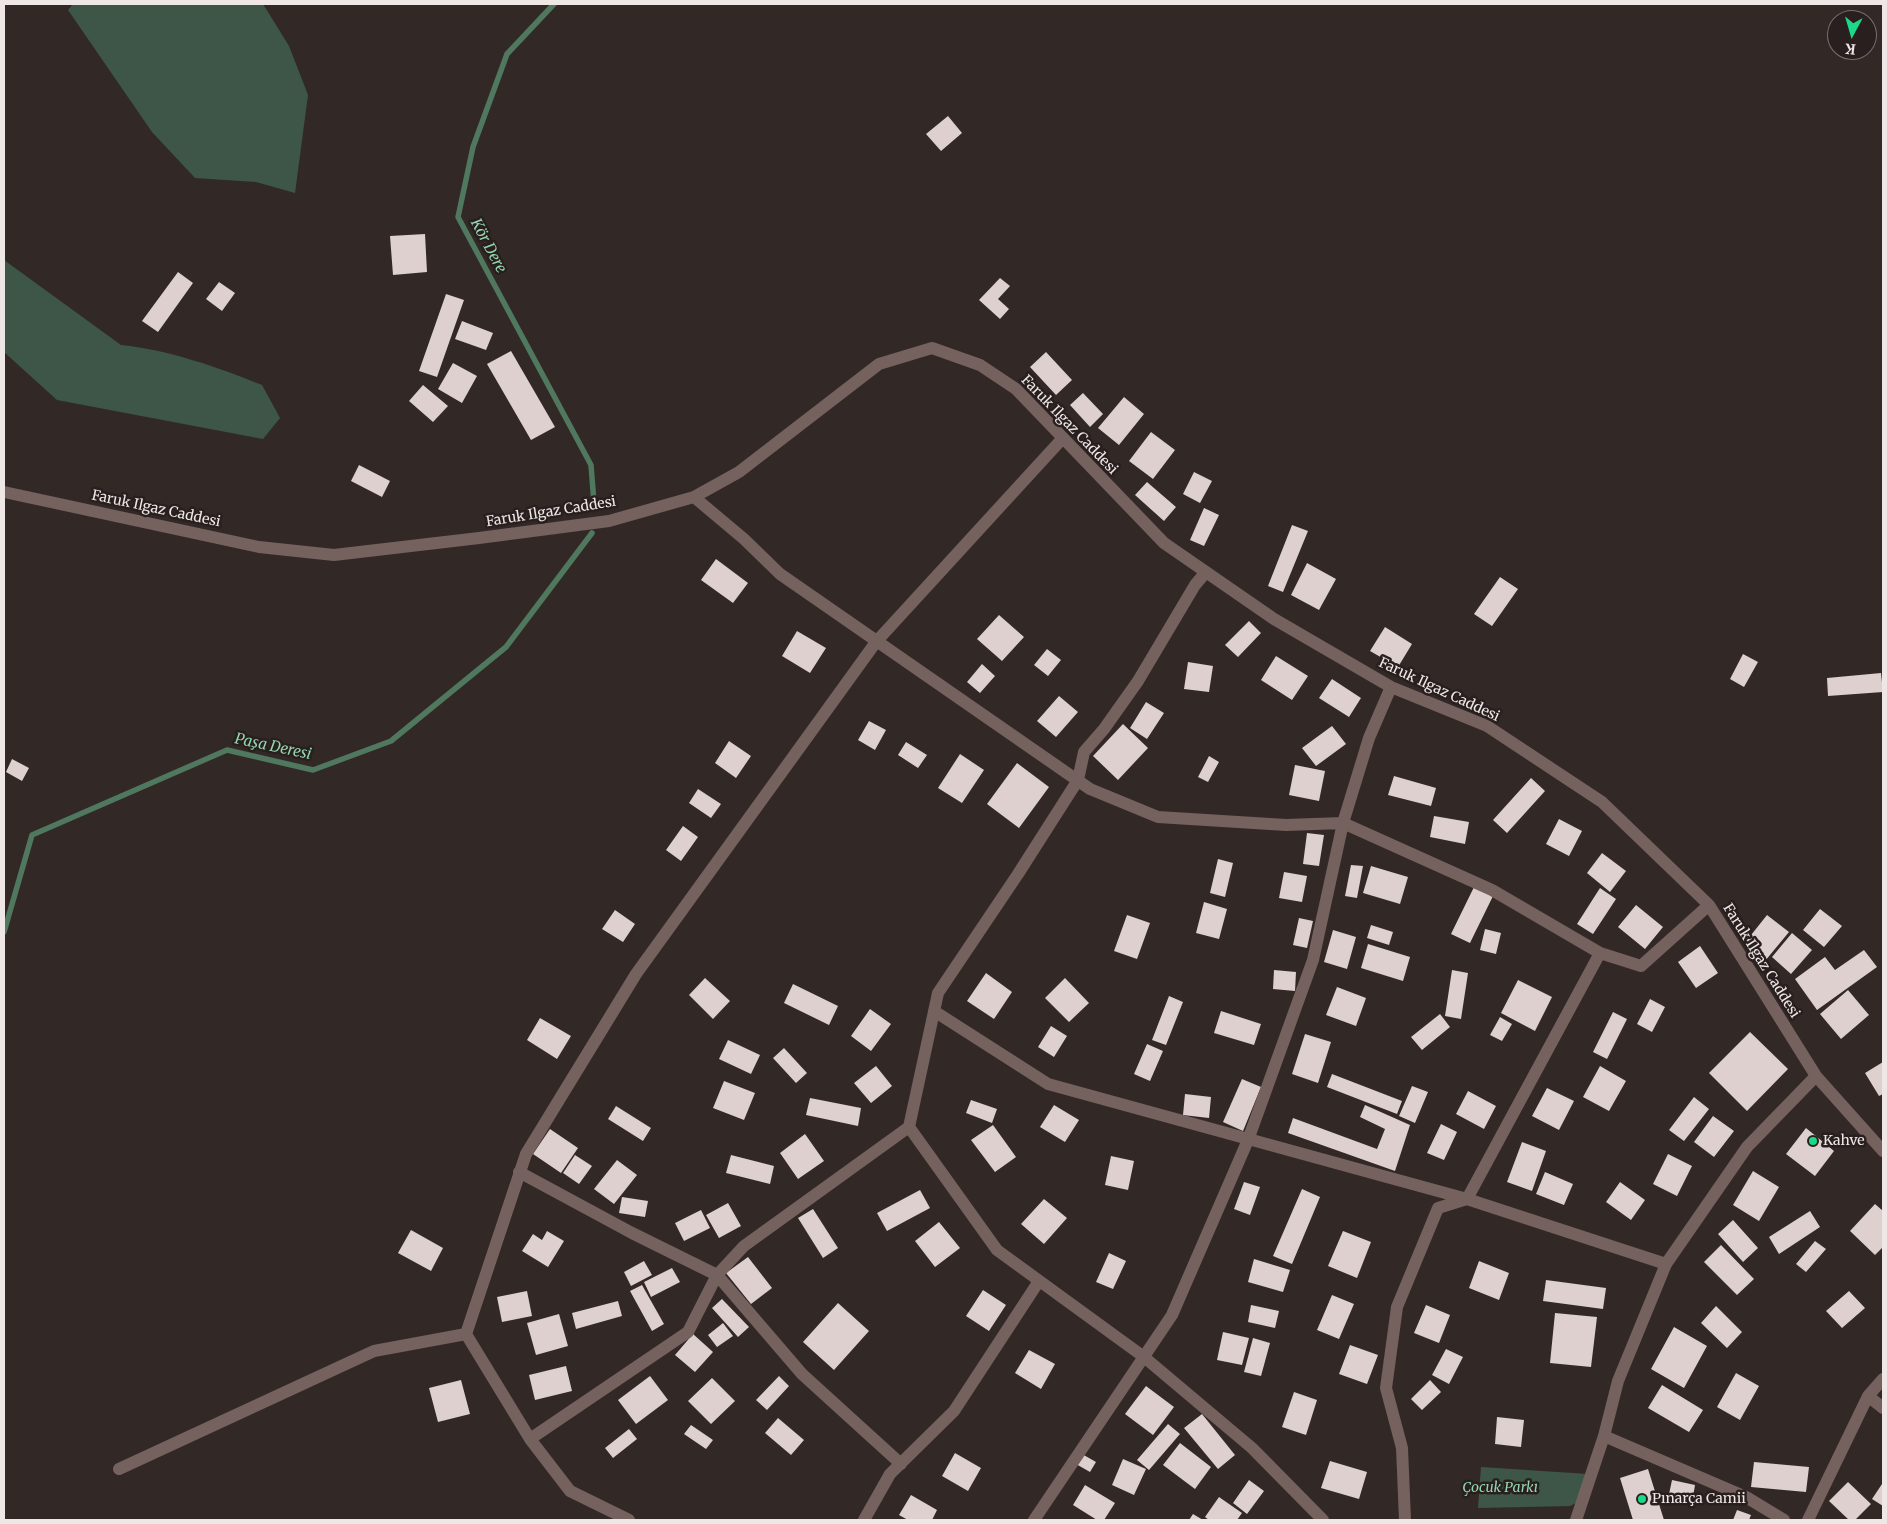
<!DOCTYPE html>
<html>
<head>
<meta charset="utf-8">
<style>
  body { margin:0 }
  #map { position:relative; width:1887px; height:1524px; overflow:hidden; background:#322927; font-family:Merriweather,serif }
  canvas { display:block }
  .frame { position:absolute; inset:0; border:5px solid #eee7e6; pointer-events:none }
  .north { position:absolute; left:1827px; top:10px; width:50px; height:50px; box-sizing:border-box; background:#281f1e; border:1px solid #776f6e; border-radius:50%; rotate:186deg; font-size:14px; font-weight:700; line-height:20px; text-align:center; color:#eee7e6 }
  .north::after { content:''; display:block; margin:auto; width:18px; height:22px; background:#1ad988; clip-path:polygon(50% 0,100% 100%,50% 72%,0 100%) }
</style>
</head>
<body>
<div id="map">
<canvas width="1887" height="1524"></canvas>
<div class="frame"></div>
<div class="north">K</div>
</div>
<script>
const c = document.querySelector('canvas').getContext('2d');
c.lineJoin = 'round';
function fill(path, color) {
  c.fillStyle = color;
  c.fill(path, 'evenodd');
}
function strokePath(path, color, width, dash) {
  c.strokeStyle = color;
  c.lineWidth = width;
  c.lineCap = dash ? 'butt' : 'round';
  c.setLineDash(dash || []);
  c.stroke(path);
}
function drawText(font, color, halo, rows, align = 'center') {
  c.font = font + ' Merriweather,serif';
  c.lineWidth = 5;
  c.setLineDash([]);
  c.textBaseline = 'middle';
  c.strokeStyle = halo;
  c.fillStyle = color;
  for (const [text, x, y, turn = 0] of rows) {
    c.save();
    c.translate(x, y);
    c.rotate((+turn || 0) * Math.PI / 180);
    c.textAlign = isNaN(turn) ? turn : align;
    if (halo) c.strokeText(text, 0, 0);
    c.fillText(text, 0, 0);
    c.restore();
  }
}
const green = new Path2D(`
  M73,4H263L289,46L308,95L295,193L256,182L195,178L152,132L68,10Z
  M4,260L121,345C169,350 217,367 262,385L280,418L263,439L57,400L4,352Z
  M1481,1467L1588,1474L1580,1501L1570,1506L1478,1508Z`);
const stream = new Path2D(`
  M554,4L507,54L473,147L458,217L591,465L594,503
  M4,932L32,835L227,750L313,770L391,741L506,647L592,533`);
const building = new Path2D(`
  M948,116L962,133L941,151L926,134Z
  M425,234L427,272L393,275L390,236Z
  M178,272L193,283L158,332L142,321Z
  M1000,278L1010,286L998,299L1009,309L1000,319L979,300Z
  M219,282L235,293L222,311L206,299Z
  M446,294L464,300L437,377L419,371Z
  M462,321L493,333L486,350L455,339Z
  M511,351L555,427L531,440L487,364Z
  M1046,352L1072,380L1056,395L1030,367Z
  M453,363L477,376L462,403L438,389Z
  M423,385L448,406L433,422L409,401Z
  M1083,393L1103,414L1090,427L1070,405Z
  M1124,397L1144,414L1119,445L1098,428Z
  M1151,432L1175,450L1153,479L1129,461Z
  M359,465L390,481L382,497L351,481Z
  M1194,472L1212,481L1200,503L1183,494Z
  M1147,482L1176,507L1164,521L1135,495Z
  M1204,508L1219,515L1204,546L1190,540Z
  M1292,525L1308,531L1283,592L1268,586Z
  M716,559L748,583L733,603L701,580Z
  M1307,563L1336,579L1319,610L1291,595Z
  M1500,577L1518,589L1492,626L1474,614Z
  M999,615L1024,637L1002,661L977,639Z
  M1249,621L1261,633L1238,657L1225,645Z
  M1385,627L1412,644L1398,667L1370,651Z
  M797,631L826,648L810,673L782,656Z
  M1047,649L1061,660L1048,676L1034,665Z
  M1743,654L1758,662L1744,687L1730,679Z
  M1276,656L1308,676L1292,700L1261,680Z
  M1188,662L1213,666L1209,692L1184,689Z
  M982,664L995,676L980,693L967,682Z
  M1881,673L1883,692L1828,696L1827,678Z
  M1332,679L1361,698L1349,717L1319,698Z
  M1059,696L1078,712L1056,737L1037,721Z
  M1146,702L1164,713L1147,739L1130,728Z
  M869,721L886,730L875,750L858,740Z
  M1123,724L1148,748L1118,780L1093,756Z
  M1332,726L1346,744L1316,766L1302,748Z
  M729,741L751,756L736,778L715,763Z
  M906,742L927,755L918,768L898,755Z
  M960,754L984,770L962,803L938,788Z
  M1209,756L1219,762L1208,782L1198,777Z
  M12,759L29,768L22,781L6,772Z
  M1017,763L1049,787L1019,828L987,804Z
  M1295,765L1325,771L1319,801L1289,795Z
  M1394,776L1436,788L1431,806L1388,795Z
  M1531,778L1545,791L1507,833L1493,820Z
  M698,789L721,804L711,818L689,803Z
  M1434,816L1469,822L1465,844L1430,837Z
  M1559,819L1582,831L1569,856L1546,844Z
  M683,826L698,837L681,861L666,850Z
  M1307,833L1324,835L1319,866L1303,864Z
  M1602,853L1626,871L1610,892L1587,873Z
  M1218,859L1233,863L1225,897L1210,893Z
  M1351,865L1363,866L1357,898L1345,896Z
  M1371,866L1408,877L1400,904L1363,893Z
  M1284,872L1307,876L1302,902L1279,898Z
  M1474,887L1493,896L1470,943L1451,934Z
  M1600,888L1616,899L1593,934L1577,924Z
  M1204,902L1227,909L1219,939L1196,933Z
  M1636,905L1663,927L1645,949L1618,927Z
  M1820,909L1842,926L1824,947L1803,930Z
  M615,910L635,924L623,942L602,929Z
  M1127,915L1150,923L1137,959L1114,951Z
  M1767,915L1789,932L1765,961L1744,944Z
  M1299,918L1313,921L1307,948L1293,945Z
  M1371,925L1393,932L1389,945L1367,938Z
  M1485,929L1501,933L1496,954L1480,950Z
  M1333,930L1356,937L1347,969L1324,962Z
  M1792,933L1812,950L1791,974L1772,957Z
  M1368,944L1410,957L1403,981L1361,968Z
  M1700,946L1718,973L1696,988L1678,962Z
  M1864,950L1877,967L1817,1010L1795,979L1825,957L1835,970Z
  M1274,970L1296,972L1295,991L1273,989Z
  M1452,970L1468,973L1461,1019L1445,1016Z
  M986,973L1012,992L994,1019L967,1001Z
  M705,978L730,1001L713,1019L689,995Z
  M1065,978L1089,1003L1069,1022L1045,998Z
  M1518,980L1552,997L1535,1031L1501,1013Z
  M793,984L838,1006L829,1025L784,1003Z
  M1337,987L1366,998L1356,1026L1326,1015Z
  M1848,990L1869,1015L1841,1039L1820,1014Z
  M1169,996L1183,1002L1166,1045L1152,1040Z
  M1650,999L1665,1007L1652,1032L1637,1024Z
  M870,1009L891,1024L871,1051L851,1036Z
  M1221,1011L1261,1024L1254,1045L1214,1033Z
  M1613,1012L1627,1019L1607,1059L1593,1052Z
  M1440,1014L1450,1027L1422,1050L1411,1037Z
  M1500,1017L1512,1024L1502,1041L1490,1035Z
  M540,1018L571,1036L557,1059L527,1040Z
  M1051,1026L1067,1036L1054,1057L1038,1047Z
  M1750,1032L1788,1069L1747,1111L1709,1073Z
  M1305,1034L1331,1042L1318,1083L1292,1074Z
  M728,1040L760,1055L751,1074L719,1059Z
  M1147,1044L1163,1051L1150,1081L1134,1074Z
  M784,1048L807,1073L796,1083L773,1058Z
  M1883,1062V1094L1879,1096L1865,1073Z
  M876,1066L892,1086L871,1103L854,1083Z
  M1600,1066L1626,1081L1609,1111L1583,1097Z
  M1332,1074L1402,1101L1397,1114L1327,1087Z
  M1242,1079L1261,1087L1243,1131L1223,1122Z
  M724,1081L755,1093L744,1120L713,1108Z
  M1412,1086L1428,1092L1415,1123L1399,1116Z
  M1547,1088L1574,1101L1559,1130L1532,1116Z
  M1468,1091L1496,1106L1484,1129L1456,1114Z
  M1185,1094L1211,1097L1209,1118L1183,1115Z
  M1694,1097L1709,1109L1684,1141L1669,1130Z
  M810,1098L861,1108L858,1126L806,1115Z
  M971,1100L997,1109L992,1123L966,1113Z
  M1054,1105L1079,1120L1065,1142L1040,1127Z
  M1365,1105L1410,1125L1395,1171L1288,1133L1293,1118L1377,1149L1385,1129L1360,1117Z
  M616,1106L651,1128L643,1141L608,1119Z
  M1713,1116L1734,1131L1714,1157L1694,1142Z
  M1441,1124L1457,1132L1444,1160L1427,1153Z
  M993,1125L1016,1157L995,1172L971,1140Z
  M1806,1128L1834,1151L1815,1176L1786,1154Z
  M550,1129L578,1148L561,1173L533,1154Z
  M805,1134L824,1161L798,1179L780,1153Z
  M1522,1142L1546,1151L1532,1191L1507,1182Z
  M1668,1154L1692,1166L1677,1196L1653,1184Z
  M575,1155L592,1166L579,1184L563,1173Z
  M731,1155L774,1166L770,1184L726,1173Z
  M1111,1156L1134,1161L1128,1190L1105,1185Z
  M617,1160L637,1175L614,1204L594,1189Z
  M1753,1171L1779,1187L1759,1221L1733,1205Z
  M1545,1172L1573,1184L1564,1205L1536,1194Z
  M1244,1182L1260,1187L1250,1215L1234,1209Z
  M1620,1182L1645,1200L1631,1220L1606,1202Z
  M1302,1189L1320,1197L1292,1264L1273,1256Z
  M920,1190L930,1208L887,1231L877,1213Z
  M622,1197L648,1201L645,1217L619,1213Z
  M1044,1199L1067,1218L1044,1244L1021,1224Z
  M728,1203L741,1226L719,1238L706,1215Z
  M1875,1204L1883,1211V1247L1875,1255L1850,1231Z
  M813,1209L838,1248L823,1258L798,1218Z
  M701,1210L710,1228L684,1241L675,1223Z
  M1810,1211L1820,1227L1779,1254L1769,1237Z
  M1733,1220L1758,1248L1743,1262L1718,1234Z
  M939,1222L960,1248L935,1267L915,1241Z
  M411,1230L443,1248L431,1271L398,1253Z
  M547,1231L564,1241L548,1267L522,1251L533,1234L542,1240Z
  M1343,1231L1371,1242L1357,1278L1328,1266Z
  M1815,1241L1826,1249L1806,1272L1796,1264Z
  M1721,1245L1754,1279L1737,1295L1704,1262Z
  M1109,1253L1126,1261L1113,1289L1096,1282Z
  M748,1257L772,1288L751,1304L726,1273Z
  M1254,1259L1290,1270L1283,1292L1248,1282Z
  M644,1261L652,1275L631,1286L624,1272Z
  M1479,1261L1509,1273L1499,1300L1469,1288Z
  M672,1268L680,1282L651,1297L644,1282Z
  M1546,1280L1606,1288L1603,1309L1543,1301Z
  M642,1285L664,1324L652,1331L630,1291Z
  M983,1290L1006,1305L989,1331L966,1316Z
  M527,1291L532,1316L502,1322L497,1297Z
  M1849,1291L1865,1308L1842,1328L1826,1311Z
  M1332,1295L1354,1304L1339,1339L1317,1330Z
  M722,1299L749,1327L738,1337L712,1308Z
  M618,1301L622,1316L576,1329L572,1313Z
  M838,1303L869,1331L834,1370L803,1342Z
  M1251,1305L1279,1311L1275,1328L1248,1322Z
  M1426,1305L1450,1315L1439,1343L1414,1333Z
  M1716,1306L1742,1332L1727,1348L1701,1323Z
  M1555,1313L1597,1317L1591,1367L1550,1363Z
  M559,1314L568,1346L536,1355L527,1323Z
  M723,1323L733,1336L717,1347L708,1335Z
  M1674,1327L1707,1346L1684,1388L1651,1369Z
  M1223,1332L1249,1338L1242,1365L1217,1360Z
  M693,1334L713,1352L695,1372L675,1355Z
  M1253,1338L1270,1343L1261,1376L1244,1372Z
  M1350,1345L1378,1355L1367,1384L1339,1374Z
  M1446,1349L1463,1357L1449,1384L1432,1375Z
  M1029,1350L1055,1364L1041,1389L1015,1373Z
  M566,1366L572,1391L535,1400L529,1375Z
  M1736,1373L1759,1386L1740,1420L1717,1407Z
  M650,1376L668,1400L636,1424L618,1400Z
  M779,1376L789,1386L767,1410L756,1400Z
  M712,1378L735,1401L711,1424L688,1401Z
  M461,1380L470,1414L438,1422L429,1388Z
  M1430,1380L1441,1392L1422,1410L1411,1399Z
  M1662,1385L1703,1410L1689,1432L1648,1408Z
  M1146,1386L1174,1407L1153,1435L1125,1414Z
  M1294,1392L1317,1400L1306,1435L1282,1427Z
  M1202,1414L1235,1455L1218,1469L1184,1428Z
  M1497,1417L1524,1420L1521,1447L1495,1444Z
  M778,1418L804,1440L791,1455L765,1433Z
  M1168,1424L1180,1434L1149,1470L1137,1460Z
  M691,1425L713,1440L706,1449L684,1434Z
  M629,1429L637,1439L613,1458L605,1448Z
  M1180,1443L1211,1467L1195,1489L1163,1465Z
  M955,1453L981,1468L968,1491L942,1476Z
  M1082,1454L1096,1462L1090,1472L1076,1464Z
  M1123,1459L1146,1469L1134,1495L1112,1485Z
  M1330,1461L1367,1472L1359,1499L1321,1488Z
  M1754,1462L1809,1467L1806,1492L1751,1487Z
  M1648,1469L1664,1520H1633L1620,1478Z
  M1249,1480L1264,1491L1247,1514L1233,1503Z
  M1672,1480L1695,1485L1692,1503L1668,1499Z
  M1848,1482L1871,1504L1855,1520H1849L1829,1501Z
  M1882,1484L1883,1485V1506L1872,1499Z
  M1085,1485L1115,1503L1104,1520H1097L1073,1505Z
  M911,1495L937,1510L932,1520H908L899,1515Z
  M1219,1497L1242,1513L1237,1520H1209L1205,1517Z
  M1737,1510L1751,1515L1749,1520H1733Z
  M1193,1514L1203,1520H1189Z`);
const minor = new Path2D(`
  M4,492L259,547L334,555L479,538L609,521L694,497L739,472L879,364L932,348L980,365L1016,389L1164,543L1274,619L1391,687L1487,726L1602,802L1709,905L1816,1076L1883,1151
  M694,497L744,539L780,574L1090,789L1158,817L1286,825L1343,823L1492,890L1600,953L1641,966L1709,905
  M934,1011L1048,1084L1467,1199L1666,1264
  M909,1127L997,1250L1144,1357L1252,1448L1323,1520
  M519,1172L632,1233L717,1275L802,1374L901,1464
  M1868,1396L1883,1408
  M1604,1436L1746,1497L1784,1520
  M530,1439L688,1332L717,1275L744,1246L909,1127L938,993L1018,874L1078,780L1084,752L1104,729L1138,681L1195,585L1206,572
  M119,1469L374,1351L466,1334
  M629,1520L570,1491L530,1439L466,1334L526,1154L636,974L876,642L1062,439
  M864,1520L890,1474L954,1411L1039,1281
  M1034,1520L1172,1315L1248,1140L1313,960L1343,823L1369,738L1391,687
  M1405,1520L1402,1448L1386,1388L1397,1307L1438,1208L1467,1199L1600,953
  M1576,1520L1604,1436L1618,1381L1666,1264L1747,1147L1816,1076
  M1808,1520L1868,1396L1883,1379`);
const markers = [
  [1813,1141,5,"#1ad988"],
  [1642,1499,5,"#1ad988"]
];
const streetNames = [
  ["Faruk Ilgaz Caddesi",1069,425,46],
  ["Faruk Ilgaz Caddesi",156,509,12],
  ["Faruk Ilgaz Caddesi",551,512,-9],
  ["Faruk Ilgaz Caddesi",1439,690,25],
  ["Faruk Ilgaz Caddesi",1761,961,58]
];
const poiNames = [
  ["Kahve",1823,1141],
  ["Pınarça Camii",1652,1499]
];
const parkNames = [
  ["Çocuk Parkı",1500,1488]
];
const waterNames = [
  ["Kör Dere",488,246,62],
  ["Paşa Deresi",273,747,12]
];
fill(green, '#3e5647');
strokePath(stream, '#4f785f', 5.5);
fill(building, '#ddd0ce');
strokePath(minor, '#75615e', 12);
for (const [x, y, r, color] of markers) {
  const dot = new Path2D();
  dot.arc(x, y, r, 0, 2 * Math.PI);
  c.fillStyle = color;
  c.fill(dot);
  strokePath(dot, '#281f1e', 2);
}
drawText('14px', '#eee7e6', '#281f1e', streetNames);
drawText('14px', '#eee7e6', '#281f1e', poiNames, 'left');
drawText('italic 14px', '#93d7ae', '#281f1e', parkNames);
drawText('italic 15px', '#93d7ae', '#281f1e', waterNames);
</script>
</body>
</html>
